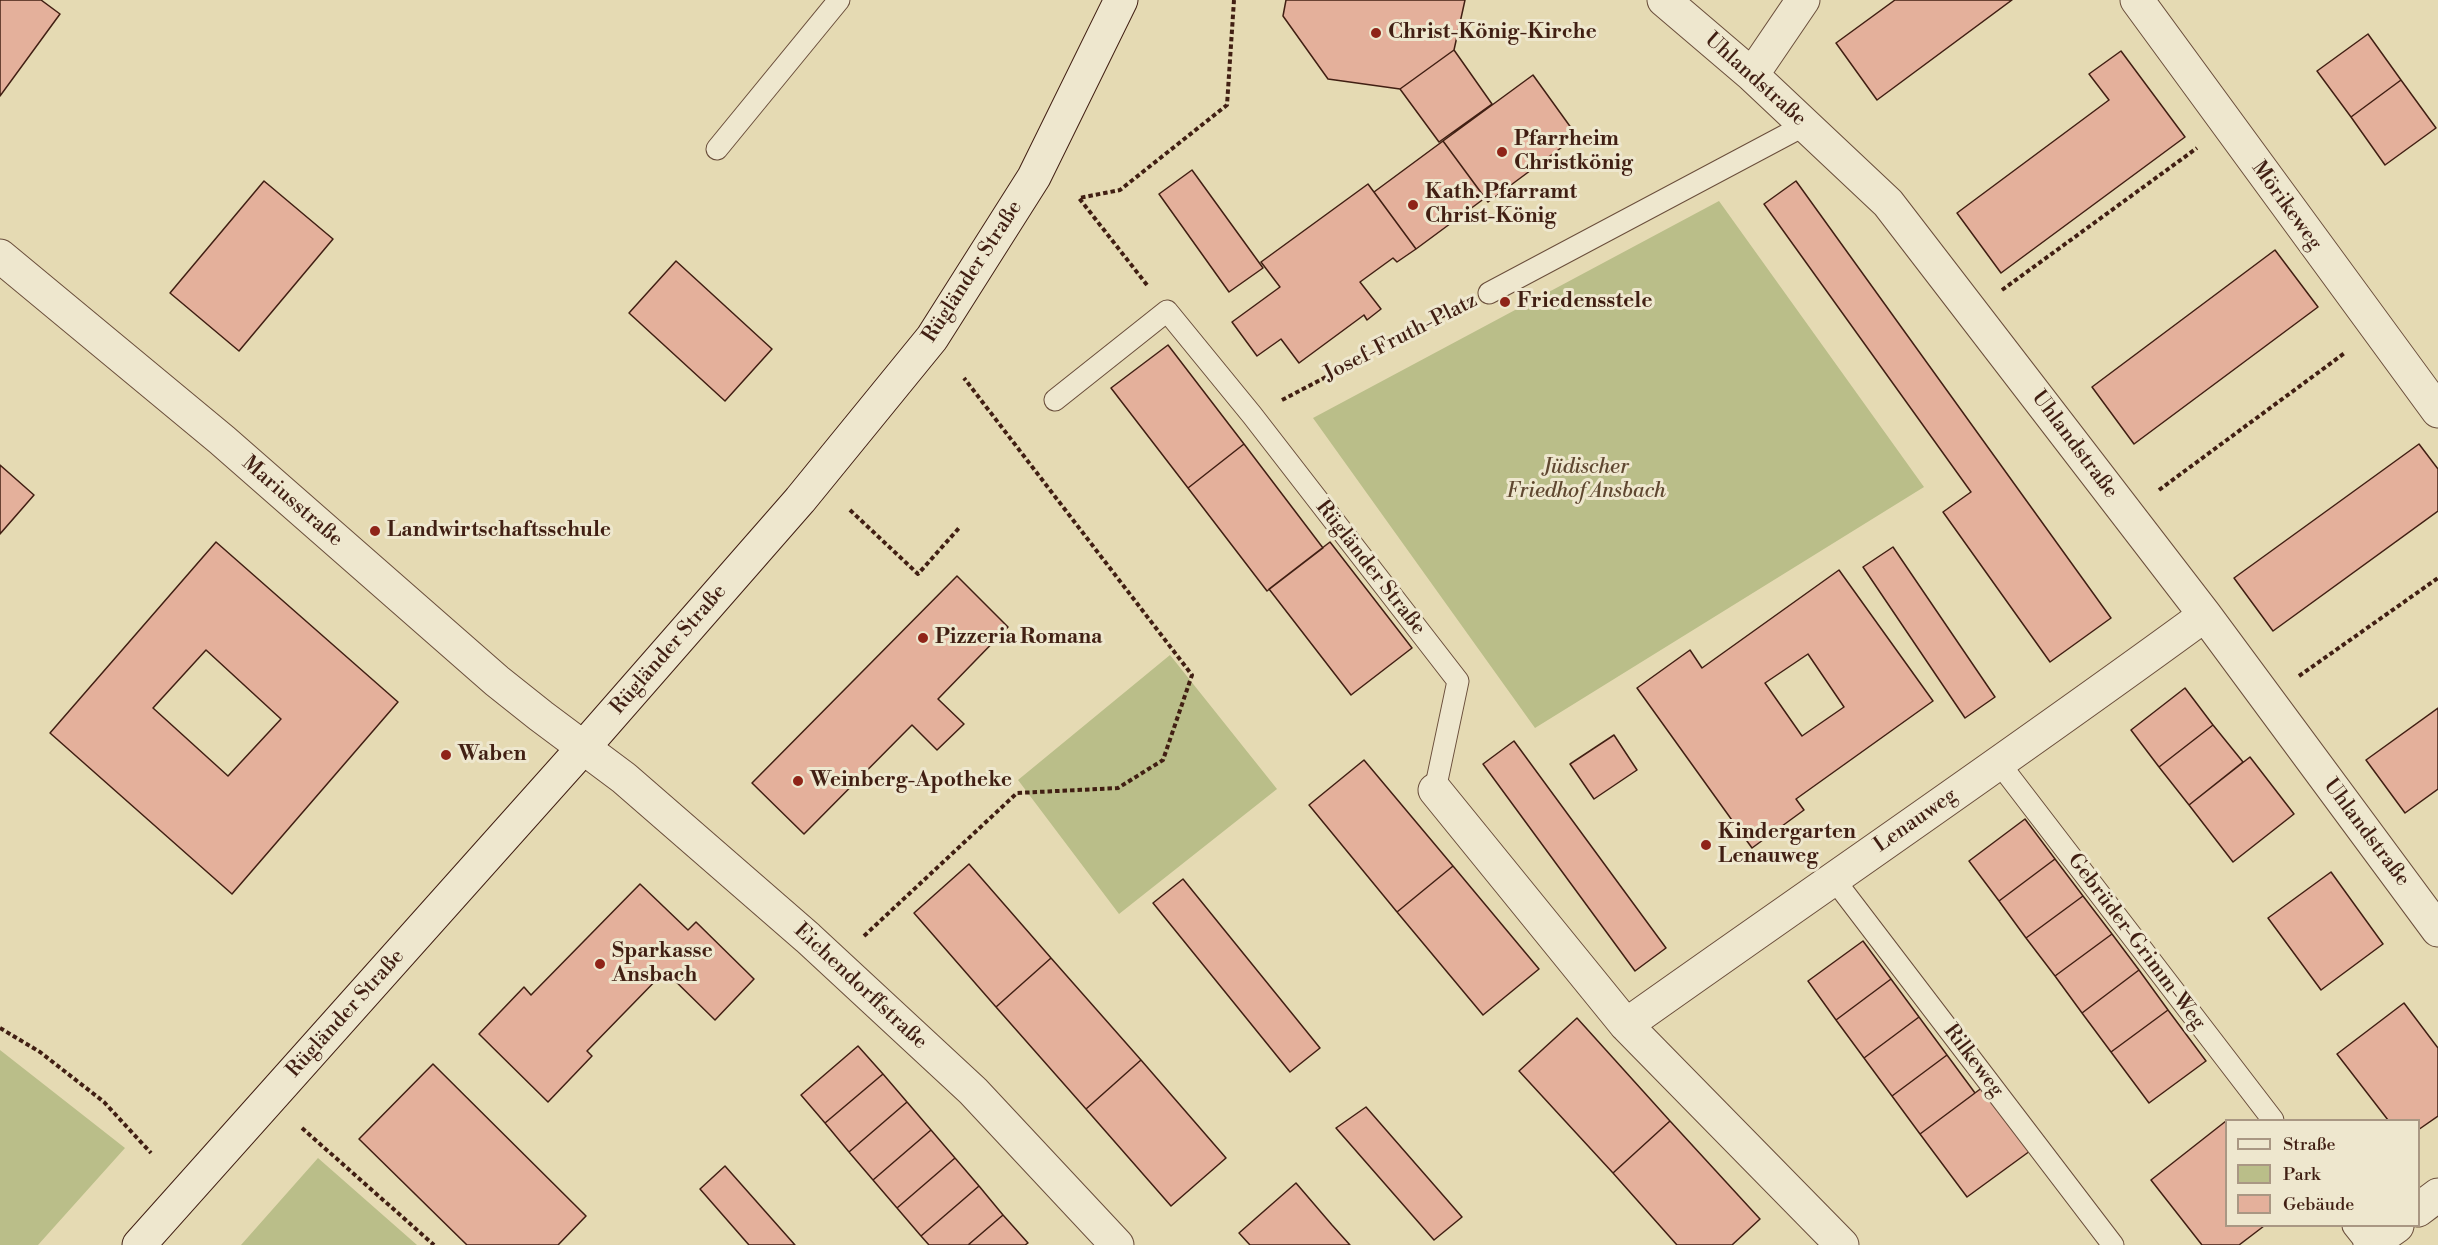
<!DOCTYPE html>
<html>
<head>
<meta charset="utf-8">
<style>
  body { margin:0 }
  #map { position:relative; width:2438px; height:1245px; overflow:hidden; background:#e5dab3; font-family:"Libre Bodoni",serif }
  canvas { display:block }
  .legend { position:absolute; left:2225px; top:1119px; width:195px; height:108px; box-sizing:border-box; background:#eee7ce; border:2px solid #a99783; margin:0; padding:8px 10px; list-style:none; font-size:18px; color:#411f13 }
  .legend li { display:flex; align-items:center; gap:12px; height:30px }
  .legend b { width:30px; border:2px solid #a99783 }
</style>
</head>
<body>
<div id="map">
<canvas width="2438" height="1245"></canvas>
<ul class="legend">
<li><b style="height:8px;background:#eee7ce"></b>Straße</li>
<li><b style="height:16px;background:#babe89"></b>Park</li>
<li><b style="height:16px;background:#e4b09b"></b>Gebäude</li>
</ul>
</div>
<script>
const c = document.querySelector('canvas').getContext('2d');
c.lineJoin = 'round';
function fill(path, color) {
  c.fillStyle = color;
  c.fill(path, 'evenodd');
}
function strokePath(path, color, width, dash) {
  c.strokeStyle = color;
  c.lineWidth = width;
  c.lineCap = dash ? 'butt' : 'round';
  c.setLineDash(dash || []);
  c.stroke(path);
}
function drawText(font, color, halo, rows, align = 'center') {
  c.font = font + ' "Libre Bodoni",serif';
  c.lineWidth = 6;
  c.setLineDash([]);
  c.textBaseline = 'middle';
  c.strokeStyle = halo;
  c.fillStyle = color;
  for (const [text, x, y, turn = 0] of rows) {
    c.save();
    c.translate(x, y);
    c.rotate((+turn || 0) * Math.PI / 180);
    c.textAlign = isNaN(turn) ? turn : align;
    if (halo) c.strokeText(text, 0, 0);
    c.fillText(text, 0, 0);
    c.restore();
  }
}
const green = new Path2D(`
  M1719,201L1924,487L1535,728L1313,418Z
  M1170,655L1277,789L1119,914L1018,780Z
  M0,1050L125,1148L38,1245H0Z
  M318,1158L417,1245H241Z`);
const building = new Path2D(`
  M0,0H41L60,14L0,96Z
  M1286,0H1465L1454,50L1400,89L1328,79L1283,16Z
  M1895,0H2012L1877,100L1836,43Z
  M2368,34L2401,80L2351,117L2317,71Z
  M1454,50L1492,104L1439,142L1400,89Z
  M2121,51L2185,137L2001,273L1957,213L2109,100L2089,74Z
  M1533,75L1577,136L1488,202L1443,141Z
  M2401,80L2436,128L2385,165L2351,117Z
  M1443,141L1485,198L1416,249L1374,192Z
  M1192,170L1263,268L1229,292L1159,194Z
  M264,181L333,239L239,351L170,293Z
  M1796,181L2111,618L2050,662L1943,512L1971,492L1764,204Z
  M1368,184L1416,249L1397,262L1393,258L1360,282L1381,309L1367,320L1364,315L1299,363L1281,339L1257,356L1232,322L1280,287L1261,262Z
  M2275,250L2318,307L2134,444L2092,387Z
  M676,261L772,349L725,401L629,313Z
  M1168,345L1244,444L1188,488L1111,388Z
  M1244,444L1323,548L1267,591L1188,488Z
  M2419,444L2438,469V511L2273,631L2234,578Z
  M0,465L34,495L0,534Z
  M216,542L398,702L232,894L50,733ZM206,650L281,719L228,776L153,708Z
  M1330,542L1412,648L1351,695L1269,589Z
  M1893,547L1995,697L1965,718L1863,567Z
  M1839,570L1933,701L1796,799L1804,810L1752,848L1637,688L1690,650L1702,668ZM1808,654L1844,707L1802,736L1765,683Z
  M957,576L1008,627L938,699L964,724L937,750L912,725L804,834L752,783Z
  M2185,688L2213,725L2159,767L2131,730Z
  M2438,708V789L2405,813L2366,760Z
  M2213,725L2243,762L2189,805L2159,767Z
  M1614,735L1637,770L1594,799L1570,764Z
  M1514,741L1666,948L1635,971L1483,764Z
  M2250,757L2294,814L2233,862L2189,805Z
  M1364,760L1453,866L1397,912L1309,805Z
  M2025,819L2055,859L1999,901L1969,861Z
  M2055,859L2083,896L2026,938L1999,901Z
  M969,864L1051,958L996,1007L914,913Z
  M1453,866L1539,969L1483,1015L1397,912Z
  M2331,872L2383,944L2321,990L2268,918Z
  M1183,879L1320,1048L1290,1072L1153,903Z
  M640,884L688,930L696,922L754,979L715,1020L665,971L587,1051L592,1056L548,1102L479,1034L524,987L531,995Z
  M2083,896L2112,934L2055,976L2026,938Z
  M2112,934L2139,970L2082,1013L2055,976Z
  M1863,941L1891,979L1836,1020L1808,981Z
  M1051,958L1141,1060L1086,1109L996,1007Z
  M2139,970L2168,1010L2111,1052L2082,1013Z
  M1891,979L1919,1017L1864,1058L1836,1020Z
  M2404,1003L2438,1048V1116L2418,1130V1120H2388L2337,1054Z
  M2168,1010L2206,1061L2149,1103L2111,1052Z
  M1919,1017L1947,1055L1892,1096L1864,1058Z
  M1577,1018L1670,1121L1613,1173L1519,1071Z
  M858,1046L883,1074L825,1123L801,1095Z
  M1947,1055L1975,1093L1920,1134L1892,1096Z
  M1141,1060L1226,1158L1171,1206L1086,1109Z
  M433,1064L586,1216L558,1245H467L359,1139Z
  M883,1074L907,1102L849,1152L825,1123Z
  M1983,1087L2030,1151L1967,1197L1920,1134Z
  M907,1102L931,1130L873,1180L849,1152Z
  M1366,1107L1462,1217L1434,1240L1336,1128Z
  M1670,1121L1760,1219L1732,1245H1677L1613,1173Z
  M2226,1121V1226H2264L2239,1245H2202L2151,1180Z
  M931,1130L955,1158L897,1208L873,1180Z
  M955,1158L979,1186L921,1236L897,1208Z
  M725,1166L795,1245H749L700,1189Z
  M1296,1183L1332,1225L1350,1245H1250L1239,1233Z
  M979,1186L1003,1215L968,1245H929L921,1236Z
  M1003,1215L1028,1243L1025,1245H968Z`);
const path = new Path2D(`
  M1147,285L1079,198L1120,190L1227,105L1234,0
  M2002,290L2197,148
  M1282,400L1462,306
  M2159,490L2346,352
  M850,510L918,574L959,528
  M2299,676L2438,578
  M864,936L1017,793L1118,788L1163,760L1192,675L964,378
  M0,1028L40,1052L104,1102L151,1153
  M302,1128L434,1245`);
const service = new Path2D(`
  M717,149L839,0
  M1489,293L1805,125
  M1055,400L1167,311L1252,415L1458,681L1435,790
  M1999,763L2273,1120
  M1833,878L2113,1245
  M2353,1226L2368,1245`);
const minor = new Path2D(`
  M1664,0L1752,75L1888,203L2205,615L2438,930
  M2137,0L2438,411
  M1752,75L1803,0
  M0,256L222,440L497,681L541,716L624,778L808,938L973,1091L1117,1245
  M1435,790L1626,1025L1842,1245
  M1626,1025C1819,888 2014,755 2205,615
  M2418,1210L2438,1195
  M2370,1245L2397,1226`);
const secondary = new Path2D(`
  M139,1245L583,748L800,500L932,338L1034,177L1121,0`);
const markers = [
  [1376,33,6,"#8f2418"],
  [1502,152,6,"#8f2418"],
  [1413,205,6,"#8f2418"],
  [1505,302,6,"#8f2418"],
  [375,531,6,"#8f2418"],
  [923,638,6,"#8f2418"],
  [446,755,6,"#8f2418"],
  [798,781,6,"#8f2418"],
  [1706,845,6,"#8f2418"],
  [600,964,6,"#8f2418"]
];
const poiNames = [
  ["Christ-König-Kirche",1388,33],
  ["Pfarrheim",1514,140],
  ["Christkönig",1514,164],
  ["Kath. Pfarramt",1425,193],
  ["Christ-König",1425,217],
  ["Friedensstele",1517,302],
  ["Landwirtschaftsschule",387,531],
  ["Pizzeria Romana",935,638],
  ["Waben",458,755],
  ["Weinberg-Apotheke",810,781],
  ["Kindergarten",1718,833],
  ["Lenauweg",1718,857],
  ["Sparkasse",612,952],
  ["Ansbach",612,976]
];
const streetNames = [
  ["Uhlandstraße",1755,80,42],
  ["Mörikeweg",2286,206,54],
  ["Rügländer Straße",973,272,-57],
  ["Josef-Fruth-Platz",1401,338,-27],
  ["Uhlandstraße",2074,445,53],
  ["Mariusstraße",292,502,41],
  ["Rügländer Straße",1370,568,52],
  ["Rügländer Straße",669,650,-49],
  ["Lenauweg",1916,821,-35],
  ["Uhlandstraße",2366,833,53],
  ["Gebrüder-Grimm-Weg",2136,942,53],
  ["Eichendorffstraße",860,987,43],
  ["Rügländer Straße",346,1014,-48],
  ["Rilkeweg",1973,1061,53]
];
const parkNames = [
  ["Jüdischer",1586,468],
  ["Friedhof Ansbach",1586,492]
];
fill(green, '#babe89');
fill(building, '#e4b09b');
strokePath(building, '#411f13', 1.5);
strokePath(service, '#6a4e3b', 23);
strokePath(minor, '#6a4e3b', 35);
strokePath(secondary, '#411f13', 35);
strokePath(path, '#411f13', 4, [4.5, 3]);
strokePath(service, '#eee7ce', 21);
strokePath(minor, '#eee7ce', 33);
strokePath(secondary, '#eee7ce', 33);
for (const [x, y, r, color] of markers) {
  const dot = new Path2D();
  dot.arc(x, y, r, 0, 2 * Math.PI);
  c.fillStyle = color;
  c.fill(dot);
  strokePath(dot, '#eee7ce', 2);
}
drawText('bold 21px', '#411f13', '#eee7ce', poiNames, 'left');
drawText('21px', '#411f13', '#eee7ce', streetNames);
drawText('italic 21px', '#5f4730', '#eee7ce', parkNames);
</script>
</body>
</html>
